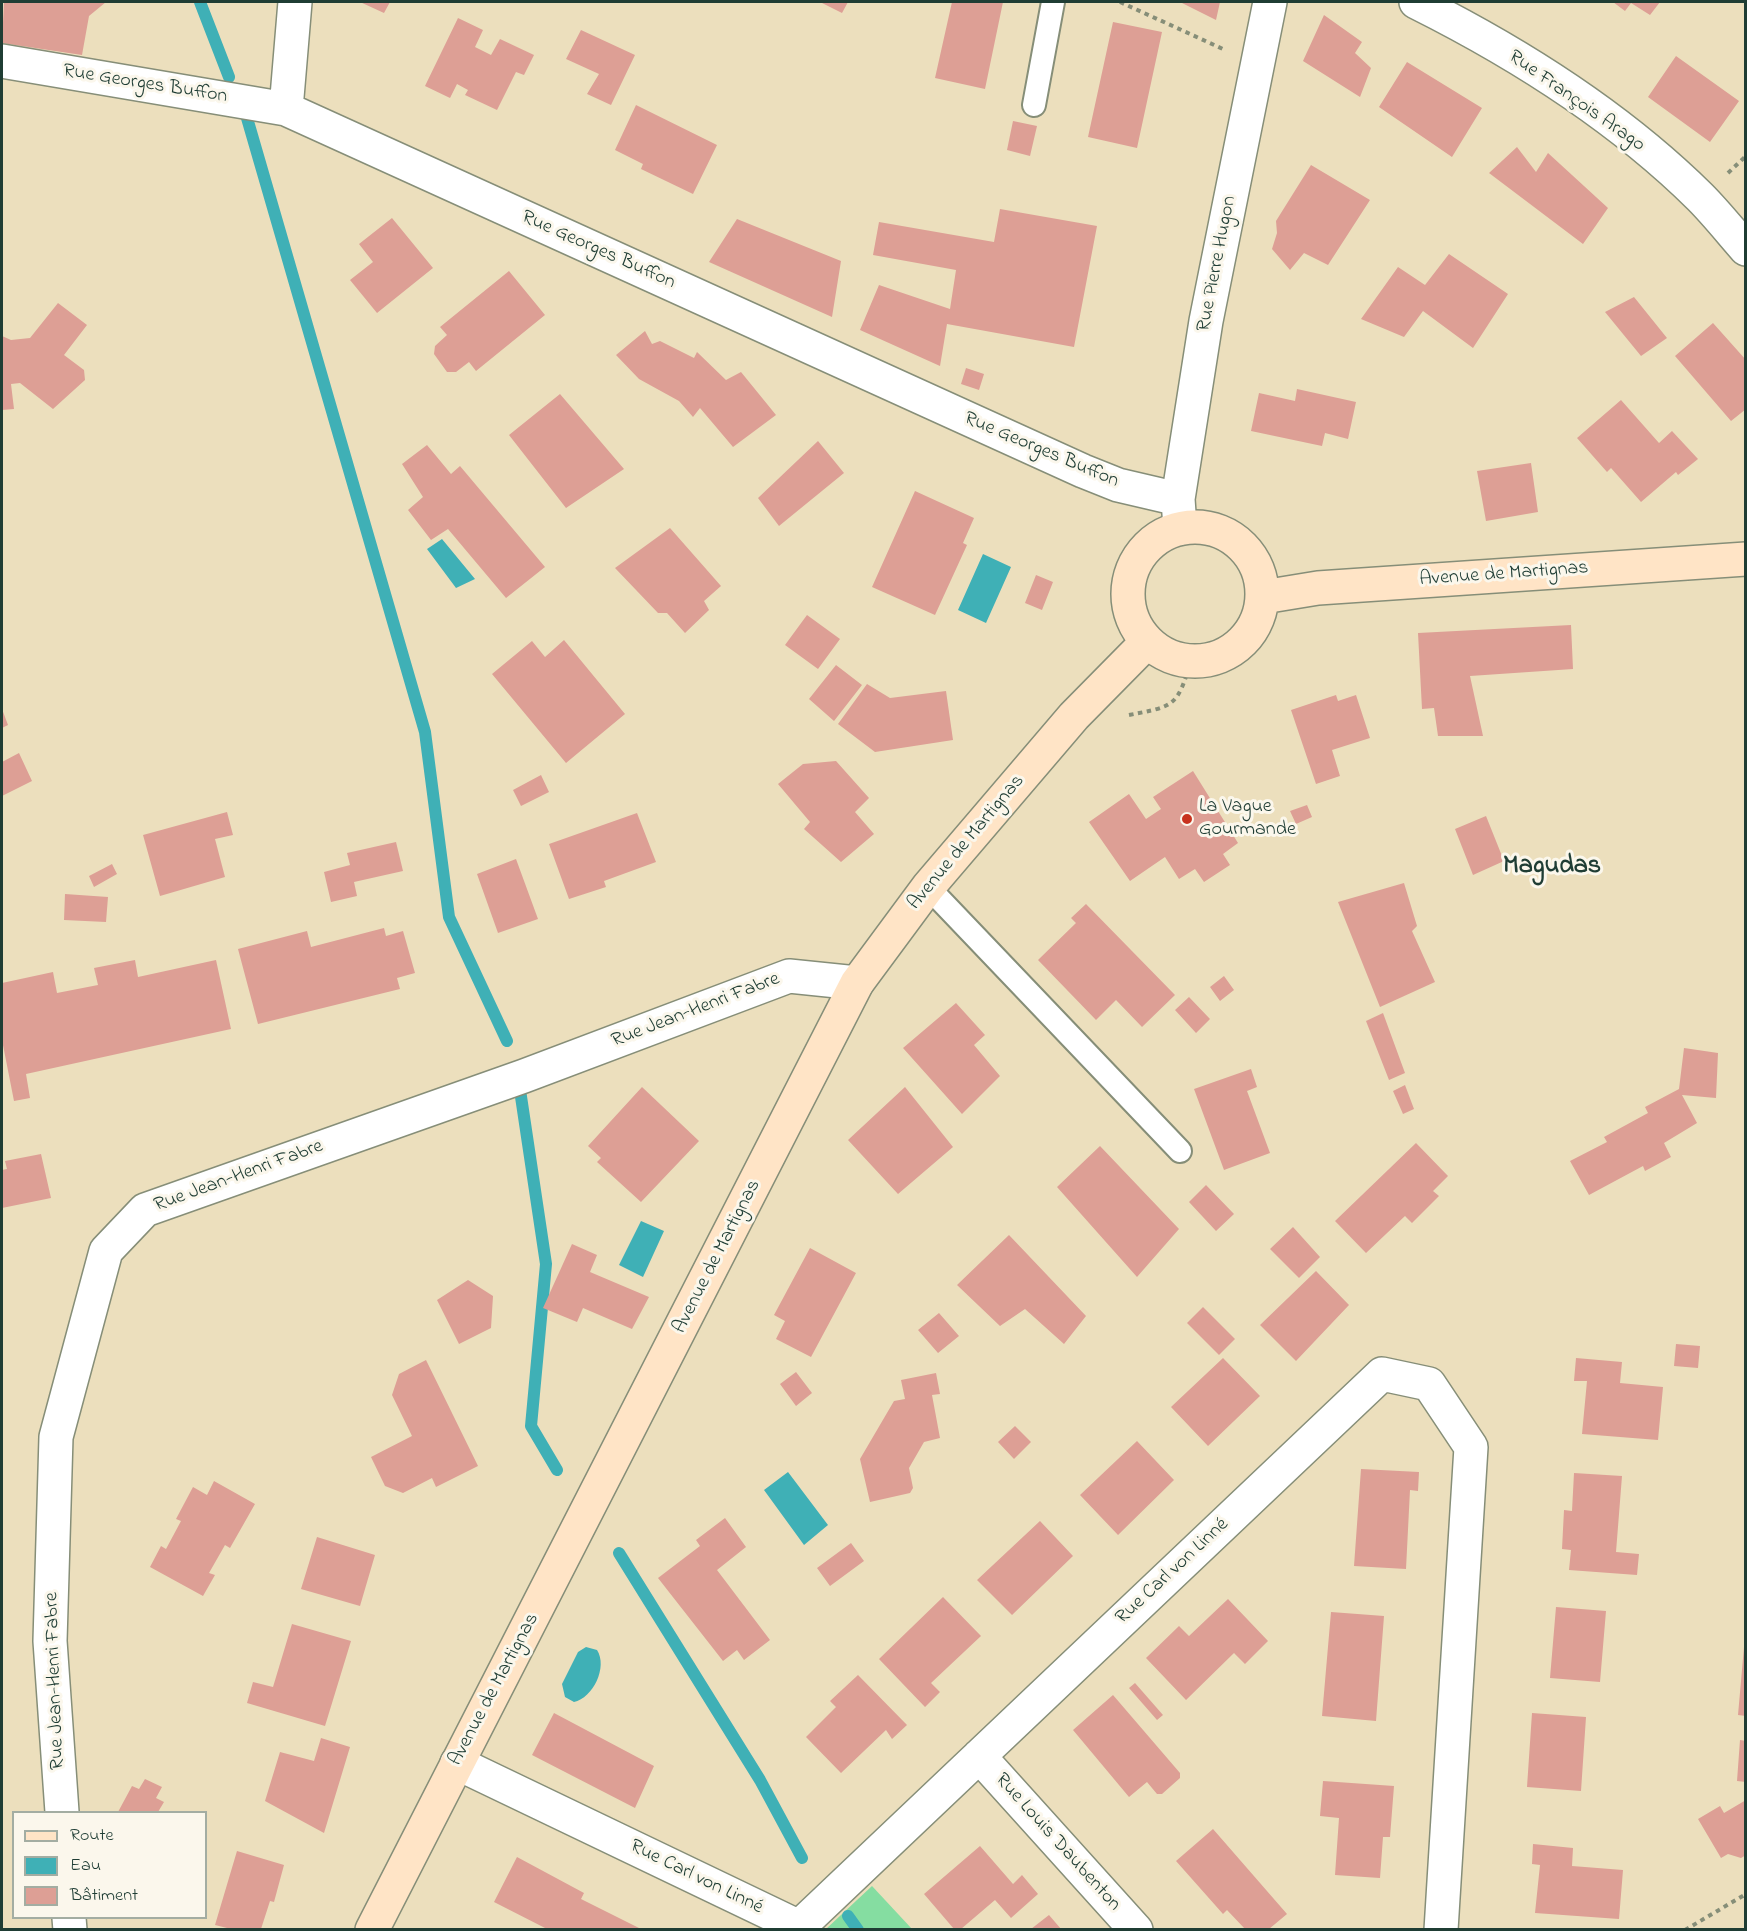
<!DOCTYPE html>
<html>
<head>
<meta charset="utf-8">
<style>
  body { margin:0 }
  #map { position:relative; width:1747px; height:1931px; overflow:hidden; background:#ecdfbd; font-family:"Indie Flower",sans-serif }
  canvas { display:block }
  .frame { position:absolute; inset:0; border:3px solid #1f3d34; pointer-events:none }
  .legend { position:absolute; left:12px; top:1811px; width:195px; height:108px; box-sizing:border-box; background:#fbf7ec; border:2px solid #a3ada2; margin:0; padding:8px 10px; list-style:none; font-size:18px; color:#1f3d34 }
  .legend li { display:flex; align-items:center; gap:12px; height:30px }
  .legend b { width:30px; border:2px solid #a3ada2 }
</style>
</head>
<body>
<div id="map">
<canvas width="1747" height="1931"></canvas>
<div class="frame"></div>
<ul class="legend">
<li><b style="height:8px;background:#ffe4c6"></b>Route</li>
<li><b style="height:16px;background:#3fb0b6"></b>Eau</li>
<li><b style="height:16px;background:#dd9f95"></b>Bâtiment</li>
</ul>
</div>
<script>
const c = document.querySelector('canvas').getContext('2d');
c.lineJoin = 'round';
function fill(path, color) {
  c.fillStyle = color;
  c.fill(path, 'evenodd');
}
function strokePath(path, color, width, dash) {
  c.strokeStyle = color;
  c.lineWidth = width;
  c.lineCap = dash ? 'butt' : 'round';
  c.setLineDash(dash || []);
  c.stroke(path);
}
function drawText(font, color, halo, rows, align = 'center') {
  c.font = font + ' "Indie Flower",sans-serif';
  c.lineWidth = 6;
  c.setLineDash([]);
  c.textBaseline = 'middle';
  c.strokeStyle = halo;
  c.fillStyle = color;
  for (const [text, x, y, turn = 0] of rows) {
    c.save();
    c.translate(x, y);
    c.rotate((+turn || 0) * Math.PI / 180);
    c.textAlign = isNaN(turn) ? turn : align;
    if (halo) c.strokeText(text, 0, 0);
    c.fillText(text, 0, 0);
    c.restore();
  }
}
const green = new Path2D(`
  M872,1886L912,1929H826Z`);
const water = new Path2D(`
  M442,539L475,579L456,588L427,549Z
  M983,554L1011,567L986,623L958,610Z
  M641,1221L664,1231L643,1277L619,1265Z
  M788,1472L828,1525L804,1545L764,1490Z
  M586,1647L597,1650C608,1667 593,1698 574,1702L565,1697L562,1684L578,1652Z`);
const stream = new Path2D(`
  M200,2L229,77
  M247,118L425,732L449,917L507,1041
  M520,1090L546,1264L531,1426L557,1470
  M619,1553L760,1780L802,1858
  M848,1916L858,1930`);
const building = new Path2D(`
  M4,2H106L89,16L82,55L2,43Z
  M360,2H390L384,13Z
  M820,2H848L842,13Z
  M952,2H1003L985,89L935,78Z
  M1180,2H1220L1216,20Z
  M1613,2H1660L1650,15L1631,3L1625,11Z
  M1324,15L1362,42L1355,53L1371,68L1360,97L1303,61Z
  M458,18L483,30L475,47L491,55L500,39L534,55L524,75L516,72L497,110L465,95L468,90L457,84L450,98L425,86Z
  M1113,22L1162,32L1137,148L1088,137Z
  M581,30L635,55L611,105L587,94L599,74L566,59Z
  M1676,56L1739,101L1710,142L1648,97Z
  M1407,62L1482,108L1452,157L1379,107Z
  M636,105L717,145L693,194L641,169L643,164L615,150Z
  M1013,121L1037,126L1030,156L1007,150Z
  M1517,147L1536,172L1548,153L1608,208L1583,244L1489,173Z
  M1311,165L1370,200L1328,265L1304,253L1290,270L1272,249L1277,233L1276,221Z
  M1000,209L1097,226L1074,347L947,324L940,366L860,330L879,285L950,309L956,270L873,255L879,222L994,242Z
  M392,218L433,268L377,313L350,280L373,262L359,244Z
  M737,219L841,261L832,317L709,262Z
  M1449,254L1508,294L1473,348L1423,311L1404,337L1361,319L1398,267L1425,285Z
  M509,271L545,315L476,371L469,362L456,372H447L434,354L435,346L447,335L440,327Z
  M1634,297L1667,338L1641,356L1605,312Z
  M58,303L87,325L64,355L84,370L85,380L53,409L20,383L11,384L14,409L2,410V336L11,340L30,338Z
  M1713,323L1746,360V409L1731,421L1675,356Z
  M645,331L652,344L660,341L694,358L697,352L726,380L741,372L776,415L733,447L700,408L693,417L679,401L639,379L616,355Z
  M966,368L984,374L979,390L961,384Z
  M1297,389L1356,402L1348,439L1325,433L1322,446L1251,431L1259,393L1295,401Z
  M560,394L624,469L566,508L509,435Z
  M1621,400L1659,443L1672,431L1698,459L1678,475L1676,472L1641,502L1611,468L1607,472L1577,438Z
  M818,441L844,473L779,526L758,498Z
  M427,445L451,474L460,466L545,567L506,598L448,529L431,540L408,510L423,497L402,464Z
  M1531,463L1538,512L1486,521L1477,471Z
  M915,491L974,518L963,543L967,545L935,615L872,587Z
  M670,528L721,586L704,601L709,610L685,633L667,613H658L615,568Z
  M1036,575L1053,582L1042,610L1025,603Z
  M807,615L840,639L818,669L785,645Z
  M1571,625L1573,669L1470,676L1483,736H1438L1434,708L1422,709L1418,633Z
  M564,640L625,714L566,763L492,674L532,641L545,657Z
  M836,665L862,685L834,721L809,699Z
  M867,684L890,698L946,691L953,740L875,752L838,724Z
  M1336,695L1338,701L1356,695L1370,738L1332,750L1340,776L1316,784L1291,710Z
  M2,709L8,725L2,728Z
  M19,753L32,781L2,796V762Z
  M836,761L869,798L855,812L874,834L841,862L804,829L810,822L778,784L803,764Z
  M1193,771L1238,843L1223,854L1230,865L1204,882L1195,869L1179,879L1165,857L1130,881L1089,822L1129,794L1146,819L1161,809L1153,797Z
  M541,775L549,792L521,806L513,790Z
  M1307,805L1312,817L1296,824L1290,811Z
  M227,812L233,835L215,839L225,877L160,896L143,835Z
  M637,813L656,862L604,881L606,887L569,899L549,844Z
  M1486,816L1504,861L1473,875L1455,829Z
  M396,842L403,871L354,882L357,896L331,902L324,872L350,865L347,853Z
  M516,859L538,919L498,933L477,874Z
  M112,864L117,874L94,887L89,876Z
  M1404,883L1417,926L1412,931L1435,982L1380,1007L1338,902Z
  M65,894L108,897L106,922L64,920Z
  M1086,904L1175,995L1142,1027L1116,1000L1096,1020L1038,960L1076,923L1071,918Z
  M384,928L386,936L403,931L415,973L397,978L400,989L258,1024L238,949L307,931L311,947Z
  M135,960L138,977L216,960L231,1029L26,1074L30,1098L14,1101L2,1040V983L53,972L57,993L98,985L94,968Z
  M1224,976L1234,990L1220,1001L1210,987Z
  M1189,997L1210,1019L1196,1033L1175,1010Z
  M956,1003L985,1035L974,1045L1000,1076L962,1114L903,1048Z
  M1383,1013L1405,1073L1389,1080L1366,1021Z
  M1684,1048L1718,1053L1716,1098L1682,1095L1697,1123L1664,1143L1671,1157L1645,1171L1643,1166L1589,1195L1570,1161L1607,1142L1604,1137L1648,1113L1645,1107L1679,1089Z
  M1251,1069L1257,1087L1247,1091L1270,1153L1224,1170L1194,1089Z
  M1405,1085L1414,1109L1403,1114L1393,1091Z
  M642,1087L699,1141L641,1202L597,1162L601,1158L588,1146Z
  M905,1087L953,1147L898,1194L848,1140Z
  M1416,1143L1448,1176L1433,1191L1439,1196L1412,1223L1405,1216L1366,1253L1335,1221Z
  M1100,1146L1179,1229L1137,1277L1057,1187Z
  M41,1154L51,1198L2,1208V1170L7,1169L5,1161Z
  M1206,1185L1234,1214L1216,1231L1189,1202Z
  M1293,1227L1320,1257L1299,1278L1270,1249Z
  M1009,1235L1086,1316L1064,1344L1025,1309L1000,1326L957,1285Z
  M572,1244L597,1255L590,1272L649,1297L632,1329L583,1308L577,1322L543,1308Z
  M810,1248L856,1273L811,1357L776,1339L785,1321L774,1315Z
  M1316,1271L1349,1305L1296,1361L1260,1325Z
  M468,1280L493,1296L491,1328L459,1344L437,1300Z
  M1203,1307L1235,1339L1219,1355L1187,1323Z
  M939,1313L959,1336L938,1353L918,1330Z
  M1676,1344L1700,1346L1698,1368L1674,1366Z
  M1223,1358L1260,1396L1208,1446L1171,1407Z
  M1576,1358L1622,1362L1620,1383L1663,1387L1658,1440L1582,1434L1587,1381H1574Z
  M426,1360L478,1466L436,1487L432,1478L403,1493L385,1486L371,1457L412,1436L392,1395L399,1374Z
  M796,1372L812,1393L796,1406L780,1384Z
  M936,1373L940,1394L932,1395L940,1438L924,1442L909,1468L913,1488L910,1493L870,1502L860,1459L894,1401L905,1399L901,1380Z
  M1015,1426L1031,1442L1014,1459L998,1442Z
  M1137,1441L1174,1480L1118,1535L1080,1495Z
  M1361,1469L1419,1472L1418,1491L1410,1490L1406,1569L1354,1566Z
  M1574,1473L1622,1476L1616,1552L1639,1554L1637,1575L1569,1570L1571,1550L1562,1549L1564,1510L1572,1511Z
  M214,1481L255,1504L230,1548L225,1545L209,1573L215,1575L203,1596L150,1567L161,1546L166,1549L181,1521L176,1519L193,1487L207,1495Z
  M725,1518L746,1547L717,1570L770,1640L744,1660L737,1650L723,1661L658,1578L700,1546L696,1540Z
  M1040,1521L1073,1556L1012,1615L977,1580Z
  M317,1537L375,1555L360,1606L301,1589Z
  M851,1543L864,1561L830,1586L817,1568Z
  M943,1597L981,1636L931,1683L940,1692L925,1707L879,1659Z
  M1228,1599L1268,1641L1245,1664L1234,1653L1186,1700L1146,1658L1179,1626L1189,1636Z
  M1556,1607L1606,1611L1600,1682L1550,1678Z
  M1331,1612L1384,1616L1376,1721L1322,1716Z
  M292,1624L351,1641L325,1726L247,1703L253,1682L273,1687Z
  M1744,1647H1746V1716L1738,1715Z
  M858,1675L907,1725L892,1739L886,1730L841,1773L806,1737L836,1707L830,1701Z
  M1135,1683L1163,1715L1157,1720L1129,1688Z
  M1113,1695L1180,1773V1778L1162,1794H1157L1147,1782L1129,1797L1073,1730Z
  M554,1713L654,1766L635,1808L532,1755Z
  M1532,1713L1586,1717L1581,1791L1527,1787Z
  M321,1738L350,1747L324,1833L265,1801L280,1752L314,1761Z
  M1740,1740L1746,1741V1782L1737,1781Z
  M145,1779L162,1787L156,1798L164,1802L158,1812H118L132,1786L139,1789Z
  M1323,1781L1394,1786L1390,1837H1383L1380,1878L1335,1875L1339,1818L1320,1816Z
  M1746,1800V1855L1741,1858L1728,1854L1721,1858L1698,1819L1720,1806L1724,1813Z
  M1213,1829L1287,1914L1269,1929H1245L1227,1910L1223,1914L1176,1861Z
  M1533,1844L1573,1848L1572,1866L1623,1870L1619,1919L1535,1913L1540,1865L1532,1864Z
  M980,1846L1013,1884L1022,1875L1038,1894L1011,1918L995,1900L961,1929H954L924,1894Z
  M237,1851L284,1865L274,1902L270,1901L261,1929H231L215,1925Z
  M517,1857L584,1893L581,1899L641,1929H547L494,1902Z
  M1049,1915L1061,1929H1031Z`);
const path = new Path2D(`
  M1120,2L1223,49
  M1728,173L1746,156
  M1129,715C1176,706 1177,706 1191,661
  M1685,1930L1746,1894`);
const lane = new Path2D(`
  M1034,105L1053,2
  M928,887L1180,1151`);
const street = new Path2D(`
  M1416,2C1518,53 1619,117 1700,197C1716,213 1731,232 1746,249
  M2,61L286,109L1083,471L1118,485L1178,499
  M286,109L295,2
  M1180,528L1178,499L1206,321L1270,2
  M979,1756L1136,1930
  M457,1763L799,1927L1382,1374L1429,1384L1471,1447L1441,1930
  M62,1812L50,1641L56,1437L106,1251L145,1210L524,1076L789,976L857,983
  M69,1918L70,1930`);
const secondary = new Path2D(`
  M1128 594a67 67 0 1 1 134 0a67 67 0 1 1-134 0Z
  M1263,597L1318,588L1746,559
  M372,1930L857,983L928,887L1074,716L1147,642`);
const markers = [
  [1187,819,6,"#c8321e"]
];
const streetNames = [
  ["Rue Georges Buffon",145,85,9],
  ["Rue François Arago",1576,102,35],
  ["Rue Georges Buffon",598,251,24],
  ["Rue Pierre Hugon",1218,264,-79],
  ["Rue Georges Buffon",1041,451,23],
  ["Avenue de Martignas",1504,575,-4],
  ["Avenue de Martignas",967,843,-50],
  ["Rue Jean-Henri Fabre",696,1011,-21],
  ["Rue Jean-Henri Fabre",239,1177,-20],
  ["Avenue de Martignas",718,1257,-63],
  ["Rue Carl von Linné",1173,1572,-43],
  ["Rue Jean-Henri Fabre",56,1681,-92],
  ["Avenue de Martignas",495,1690,-62],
  ["Rue Louis Daubenton",1057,1843,48],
  ["Rue Carl von Linné",696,1878,26]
];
const poiNames = [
  ["La Vague",1199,808],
  ["Gourmande",1199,831]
];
const districtNames = [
  ["Magudas",1552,868]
];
fill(green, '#85dda1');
fill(water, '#3fb0b6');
strokePath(stream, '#3fb0b6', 12);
fill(building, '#dd9f95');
strokePath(lane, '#868e78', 26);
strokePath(street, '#868e78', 36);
strokePath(secondary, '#868e78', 36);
strokePath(path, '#868e78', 4, [4.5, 4.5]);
strokePath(lane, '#fff', 22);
strokePath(street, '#fff', 33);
strokePath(secondary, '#ffe4c6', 33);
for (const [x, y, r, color] of markers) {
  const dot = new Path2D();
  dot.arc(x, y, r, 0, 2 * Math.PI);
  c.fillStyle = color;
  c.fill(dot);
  strokePath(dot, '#fbf7ec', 2);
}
drawText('20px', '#1f3d34', '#fbf7ec', streetNames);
drawText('20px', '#1f3d34', '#fbf7ec', poiNames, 'left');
drawText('bold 26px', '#1f3d34', '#fbf7ec', districtNames);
</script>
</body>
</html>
